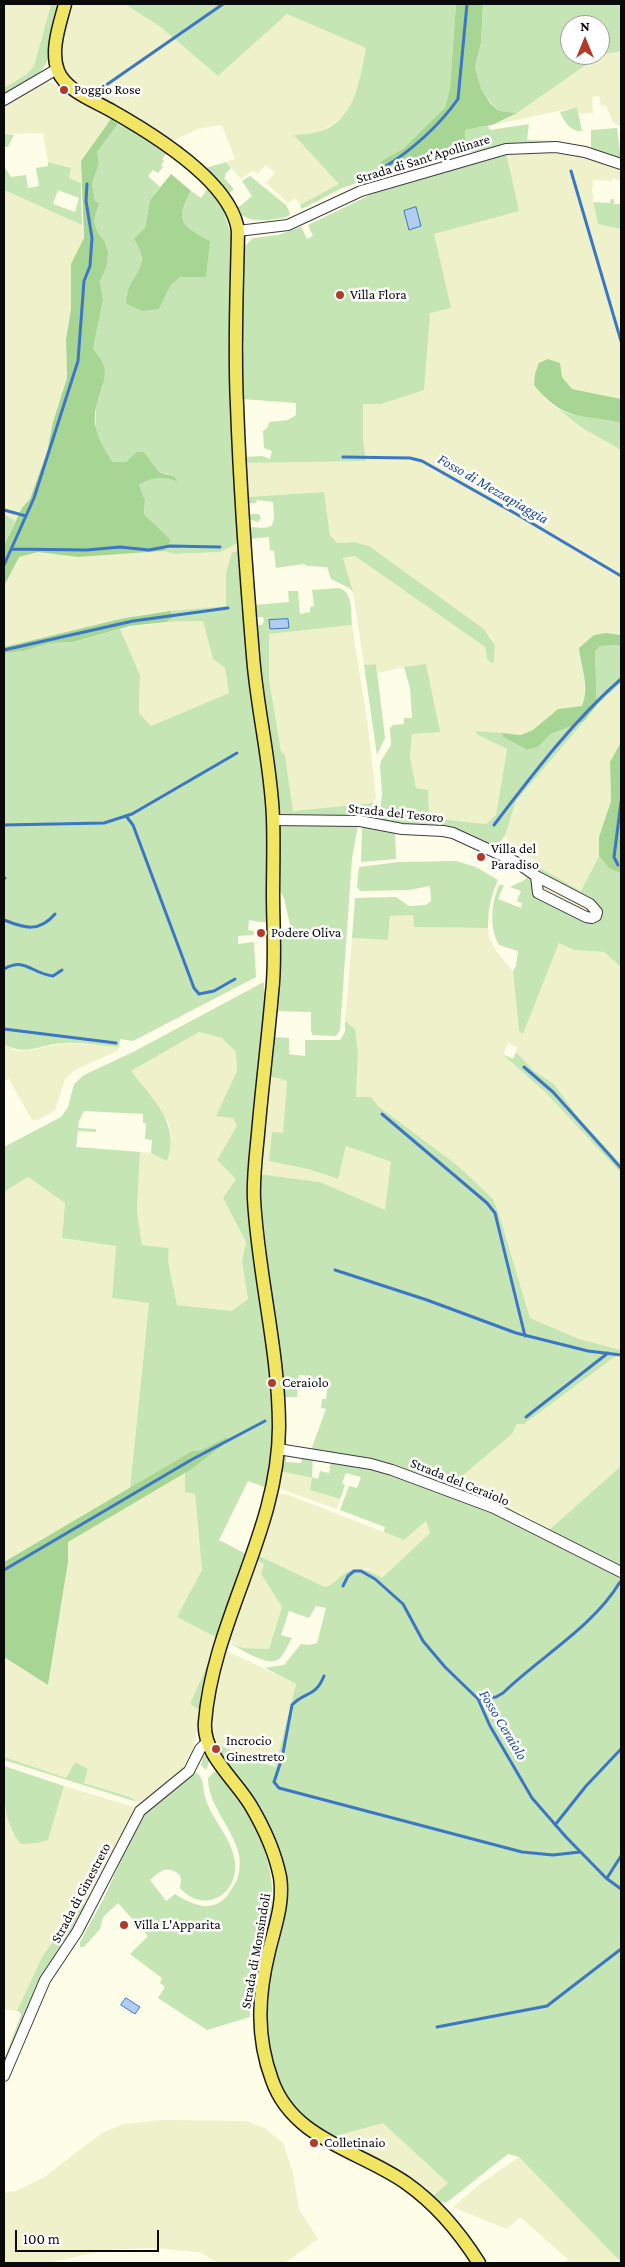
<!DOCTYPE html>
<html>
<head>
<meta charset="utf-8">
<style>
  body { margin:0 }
  #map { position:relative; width:625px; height:2267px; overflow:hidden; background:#fefde7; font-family:"Crimson Pro",serif }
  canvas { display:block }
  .frame { position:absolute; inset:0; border:5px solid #0a0a0a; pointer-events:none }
  .north { position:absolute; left:560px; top:15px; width:50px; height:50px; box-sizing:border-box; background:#fff; border:1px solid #9d9d9d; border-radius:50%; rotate:0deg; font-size:14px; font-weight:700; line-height:20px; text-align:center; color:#0a0a0a }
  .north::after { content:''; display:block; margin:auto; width:18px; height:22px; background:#b03b2b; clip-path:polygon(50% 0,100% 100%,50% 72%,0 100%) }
  .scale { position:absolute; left:15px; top:2230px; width:144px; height:22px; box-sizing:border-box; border:2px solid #0a0a0a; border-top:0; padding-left:6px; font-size:15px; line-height:18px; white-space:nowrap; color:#0a0a0a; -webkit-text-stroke:4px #fff; paint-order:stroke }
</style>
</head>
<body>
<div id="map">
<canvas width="625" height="2267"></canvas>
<div class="frame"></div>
<div class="north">N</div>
<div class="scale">100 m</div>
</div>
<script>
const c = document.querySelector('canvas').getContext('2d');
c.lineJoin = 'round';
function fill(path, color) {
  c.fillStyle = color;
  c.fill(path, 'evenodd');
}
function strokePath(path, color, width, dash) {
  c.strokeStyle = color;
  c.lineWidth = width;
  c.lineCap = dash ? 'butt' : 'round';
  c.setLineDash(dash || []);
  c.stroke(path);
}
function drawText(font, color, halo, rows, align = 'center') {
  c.font = font + ' "Crimson Pro",serif';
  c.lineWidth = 5;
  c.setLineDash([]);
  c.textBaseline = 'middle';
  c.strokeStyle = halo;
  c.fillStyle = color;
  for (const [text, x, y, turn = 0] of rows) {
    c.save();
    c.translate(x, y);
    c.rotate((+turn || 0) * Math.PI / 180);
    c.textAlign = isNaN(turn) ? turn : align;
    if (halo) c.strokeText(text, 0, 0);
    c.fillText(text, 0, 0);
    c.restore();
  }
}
const farmland = new Path2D(`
  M4,4H51L34,66L27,74L4,88Z
  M72,4H131L129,6L162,28L218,76L287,14L366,48L359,87L345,115L322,131L339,185L301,206L296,198L288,203L266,183L275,173L266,165L258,173L252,171L241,179L226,162L235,159L222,125L197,129L169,143L128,113L88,92L72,82L62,68L61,42Z
  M621,51V126L613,123L606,105L601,106L599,96L592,97L593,113L579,114L577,107L492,125L517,113L578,68L602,53Z
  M51,82L111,119L81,161V183L69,178L71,168L48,162L43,133L4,134V106L43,83Z
  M533,152L574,155L621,169V181L612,178V181L593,180L592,194H594L593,202L598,223L621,229V399L572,389L562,377L544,398L584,429L621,450V635L606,633L580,656L584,665L585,700L582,706L558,709L533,730L521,735L476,731L478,735L507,749L496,815L486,824L439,819L429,815L428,790L416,789L410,757L412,734L439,732L404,667L378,673L376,664L364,665L354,598L343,558L355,556L485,647L487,659L495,655V645L491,637L484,629L369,546L354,542L337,543L330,535L324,492L247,497L245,463L366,461L363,439V404H381L430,313L438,256L434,234L448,230L506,153Z
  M4,190L82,225L84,239L71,264V309L66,339L67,378L53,422L47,452L30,499L15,521L4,514Z
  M240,542L241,550L226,573V606L146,614L4,647V586L18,557L38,552L78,557L164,551L174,554L219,552Z
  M203,621L213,659L225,668L229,693L151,726L139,713L140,675L120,629L166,622Z
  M352,625L368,727L376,797L374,803L293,811L285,755L281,751L269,679V634Z
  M621,683V742L610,762L611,801L599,837V856L582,891L542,871L534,865V860L513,847L505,836L516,801L597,705Z
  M541,882L592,908L591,915L542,891Z
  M413,914L414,927L488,928L489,937L496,951L513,971L519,1030L523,1034L559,943L574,950L604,952L621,967V1164L578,1117L554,1084L534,1071L516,1052L517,1047L508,1043L503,1055L545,1092L621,1173V1350L579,1339L530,1318L499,1214L493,1199L457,1165L378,1106L371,1097H356L358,1053L355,1029L345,1021L352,938L388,940L390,916Z
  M199,1032L222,1038L236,1052L237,1071L217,1115L233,1118L238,1126L217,1160L236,1179L223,1198L246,1242L242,1262L248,1299L232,1311L177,1305L168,1261L169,1248L142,1245L137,1211L140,1152L151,1153L167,1160L171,1136L169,1123L131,1071Z
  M64,1043L119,1047L117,1051L75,1070L65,1079L55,1110L38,1120H32L9,1079L4,1081V1044L16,1051L32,1050Z
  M266,1075L287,1081L283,1134L308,1169L337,1179L346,1146L392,1163L385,1210L320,1182L258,1174Z
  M28,1177L65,1203L62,1238L116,1246L112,1298L149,1303L130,1488L4,1562V1192Z
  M621,1354V1466L549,1530L490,1495L462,1481L461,1477L512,1434L517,1424L613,1357Z
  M280,1471L312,1478L310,1490L340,1499L337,1509L281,1489L279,1485Z
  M185,1473V1492L195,1494L202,1570L178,1617L219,1639L190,1704L201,1711L193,1748L180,1773L142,1801L137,1802L130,1797L84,1783L88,1769L75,1762L66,1778L4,1757V1657L48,1685L68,1562L67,1542Z
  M276,1493L286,1494L404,1540L426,1521L430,1533L382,1579L366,1568L342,1575L331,1586L325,1587L257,1555Z
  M255,1559L265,1564L261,1574L282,1607L269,1649L243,1648L228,1640Z
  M225,1650L296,1684L275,1767L237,1754L213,1741L211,1718Z
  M64,1786L134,1807L135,1811L88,1903L42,1957L17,2011L4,2009V1802L12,1834L48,1840Z
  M162,2120L247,2121L266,2129L283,2143L293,2173L299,2209L318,2239L285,2263H218L200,2252L152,2248L105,2250L48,2263H4V2193L16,2191L43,2178L102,2133L124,2124Z
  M383,2122L449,2183L432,2197L331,2137Z
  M519,2157L599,2237L621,2263H562L569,2260L520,2217L507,2229L453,2207L480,2184Z`);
const green = new Path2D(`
  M51,4H60L47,62C39,78 19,87 4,97V88L27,74L34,66Z
  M131,4H456L450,88L445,109L403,149L381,161L377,170L379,176L342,188L302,209L300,205L339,184L294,135C303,134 313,134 321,131C356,119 360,78 366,48L287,14L218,76L162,28L128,6Z
  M483,4H621V51L600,55V25H570V55H600L517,113L499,111L491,103L481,90L475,67L481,43Z
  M577,107L582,131C571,132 564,122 560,112Z
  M118,124L140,134L166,154L162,159L164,161L161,165L163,167L158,173L153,170L148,176L160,187L150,200L141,249V267L126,295L159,309L171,285L210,241C182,226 174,221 191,191L201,198L209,187L215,194L224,212L231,235V346L240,542L220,552L174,554L164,551L171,540L144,514L145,500L139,485C149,479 159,476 171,479L168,474L159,472L144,452L137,453L126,462H113L103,449L96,431V407L103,386L93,349L103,300L100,280L106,268L104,240L98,233L94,221L99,203L95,201L92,184L99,163L97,152Z
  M529,124L527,140L555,141L581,146L580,148C565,145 549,142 533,142C508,143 485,152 460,153L466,149L465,130L488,126L490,130Z
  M617,128L621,160L591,150V130Z
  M4,134L14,135L8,147H4Z
  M506,153L519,211L434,234L451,308L430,313L424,390L381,404H363V439L366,461L245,463V457L262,456L270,459L272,451L264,448L263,431L268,427L269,422L288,420L296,415V403L242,399L240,354L244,350V342L240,340L242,254L246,245L253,238L278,235L301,227L307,239L313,236L308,225L372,194L488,157Z
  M48,162L71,168L69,178L81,183L82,225L4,190V166L11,177L26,175L28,188L39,186L36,168L48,166ZM58,190L79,198L75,212L53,204Z
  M226,162L231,168L225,174L226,176L224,178L234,189L228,194L202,169Z
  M250,176L286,205L290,213L289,216C274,220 255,224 242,215L237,205L239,207L252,196L242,181Z
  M611,199H614V204H621V229L598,224L593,202L610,203Z
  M558,409L570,414L621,423V450L584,429Z
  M324,492L330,535L337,543L354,542L369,546L484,629L495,645L494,662L491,663L487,659L485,647L355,556L343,558L353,592L349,588L331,579L327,567L307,566L304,564L276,568L274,551L270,550L269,537L249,539L248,531L252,527C276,530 275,525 273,502L257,500L256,503H249V514H259L261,518L258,522L248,519L247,497Z
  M4,514L15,521L4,545Z
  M241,550L243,579L241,604L267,783L268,923L249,920L248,930L254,931V935L238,936V944L254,942L256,977L133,1041L120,1039L119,1047C101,1046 82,1042 64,1043C40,1044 27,1057 4,1044V653L24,651L50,643L73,642L120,629L140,675L139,713L151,726L229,693L225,668L213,659L203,621L166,622L174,617L170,611L226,606V573L232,553Z
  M339,588C353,592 351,613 352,625L269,634V679L281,751L285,755L293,811L374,803C359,825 306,817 281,817L263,704L256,625H262L264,621L263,617H256L254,605L289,602L288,591H298L300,614L310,612V607L314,606L312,590Z
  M621,645V683L597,705L595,653L600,646Z
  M376,664L385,738L377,755L364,665Z
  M426,664L440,732L412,734L410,757L416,788L428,790L429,815L439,819L486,824L496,815L507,749L478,735L475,731L502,733L503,737L527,750L538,747L551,734L584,721L516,801L505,836L501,841L529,866L454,831L383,822L380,813L382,793L380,767L381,761L391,745L390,728L393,725L404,724V718H412L410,688L404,667Z
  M280,825H358L352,858L340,1030L336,1036L313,1035L311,1032V1012L276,1011L279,901L281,929H291L284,898L278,887Z
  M362,826L395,832L396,859L361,862Z
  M599,856L610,869L621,873V967L604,952L574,950L559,943L523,1034L519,1031L513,971L516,966L518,951L499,945C489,927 491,904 499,885H504L498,899L521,908L522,903L517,901L521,891L510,887L523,881L529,876L532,877L533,886L585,920L599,912L539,875L533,868L534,865L581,891Z
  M456,861L476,867L498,880C491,895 488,911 488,928L414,927L413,915L390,916L388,940L352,938L355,898L396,897L409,906L426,905L431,901L430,886L409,890L360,891L357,887L359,867L399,862Z
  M262,983H264V992L267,993L248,1182L267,1335L275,1429L267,1488L248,1481L219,1540L246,1554L201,1711L190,1704L219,1639L177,1617L202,1570L195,1494L185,1492V1473L227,1442L225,1438L201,1450L192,1451L130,1488L149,1303L112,1298L116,1246L62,1238L65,1203L28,1177L4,1192V1147L61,1117L68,1107L74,1084L84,1075L135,1051ZM199,1032L222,1038L236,1052L237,1071L216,1116L233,1118L237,1126L217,1160L236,1179L223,1198L246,1242L242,1262L248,1299L232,1311L177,1305L168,1261L169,1248L142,1245L137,1211L140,1152L76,1147L78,1131L96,1132V1129L78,1128L79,1121L84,1111L143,1114V1123H146L145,1139L152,1140L151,1153L167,1161C181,1123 152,1099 131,1071Z
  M345,1021L355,1029L358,1053L356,1097H371L378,1106L457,1165L493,1199L499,1214L530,1318L579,1339L621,1350V1354L613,1358L524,1424H517L512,1434L461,1477L462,1481L490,1495L528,1520L495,1504L311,1450L326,1409L321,1408L322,1399H326L328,1384L310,1381L311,1376L299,1375L297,1397H283L258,1174L320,1182L385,1210L391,1162L346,1146L338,1179L308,1169L269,1161L272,1132L283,1133L287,1081L266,1075L274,1037L289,1038V1054L305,1056V1040H340L345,1032Z
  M516,1052L534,1071L554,1084L578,1117L621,1164V1173L545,1092L502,1054L513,1059Z
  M282,1453H286V1462L301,1463L303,1455L313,1457L312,1477L318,1479L320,1471L329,1473L331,1460L371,1467L492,1512L621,1577V2262L519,2157L508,2154L446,2203L437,2201L432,2197L448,2183L383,2123L331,2137L297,2114L277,2082L264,2031L266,1994L286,1898L257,1807L213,1741L237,1754L275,1767L296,1684L265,1668L284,1665L301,1644L309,1645L317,1643L326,1608L316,1606L309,1618L289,1611L281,1635L292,1638C288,1644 285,1654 279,1659C268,1668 239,1648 228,1642L243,1648L269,1649L282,1607L261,1574L264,1564L255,1559L257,1555L325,1587C333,1585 335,1581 341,1576C356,1564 368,1569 382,1578L430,1533L426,1521L404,1540L384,1532L385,1527L340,1510L349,1486L357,1488L361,1477L346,1473L342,1483L345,1485L340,1499L310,1490L312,1478L280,1471Z
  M621,1466V1567L549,1530Z
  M203,1756H208L210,1759L206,1770L201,1765Z
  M4,1757L66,1778L75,1762L88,1769L84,1783L130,1797L137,1802L4,1760Z
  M4,1766L64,1786L48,1840L37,1843L21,1844C2,1822 4,1793 4,1766Z
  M218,1771C249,1805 282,1869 270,1917C265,1939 255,1960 251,1983C250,1994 250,2006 250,2017L207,2030L158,1998L165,1987L160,1983L162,1978L130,1954L148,1936L118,1903L103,1917L100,1929L84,1947H80V1942L104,1898L140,1818C156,1800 178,1791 192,1773H197C205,1779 202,1788 205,1797C212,1821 232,1837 235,1863C238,1896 203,1914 180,1888L181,1879L179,1874C166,1865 161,1871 150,1880L166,1901L175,1894C184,1900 193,1904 203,1906C213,1907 224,1902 229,1893C232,1888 237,1882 238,1876C249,1841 208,1813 208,1778L214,1772Z
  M88,1903L62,1949L40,1979L8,2058L4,2060L21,2015L20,2012L17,2011L42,1957L70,1918L82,1905Z`);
const forest = new Path2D(`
  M456,4H483L481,43L475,67L481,89L490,103L499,111L517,113L492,125L465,130L466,149L445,159L379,176L377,170L381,161L403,149L445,108L450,88Z
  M111,119L118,124L97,152L99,163L92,184L95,201L99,203L94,221L98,233L104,240L108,253L106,268L100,281L103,300L93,349C97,354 102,360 104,366C107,377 100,393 97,404C90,425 101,446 113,462H126L137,452H144L159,472L175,477L177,481C163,476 151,477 139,485L145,500L144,514L171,540L164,551L78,557L38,552L19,557L4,586V545L22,508L30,499L47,452L53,422L67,378L66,339L71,309V264L84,238L81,161Z
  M171,174L191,191C174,221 182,226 210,241L206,277H180L171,285L159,309L142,311L127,304C123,278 156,270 134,239L145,228L150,200Z
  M548,359L560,363L562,377L572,389L621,399V423C580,414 563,421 534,385L535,374L539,363Z
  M170,611L174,617L166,622L130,626L73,642L50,643L24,651L4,653V647L125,618Z
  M606,633L621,635V645L600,646L595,652L597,705L584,721L551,734L538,747L527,750L503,737L502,733L521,735L533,730L558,709L582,706C590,688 581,666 579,648L594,635Z
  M621,742V873L610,869L599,856V837L611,801L610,762Z
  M225,1438H228L227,1442L190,1470L68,1542V1562L48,1685L4,1657V1562L192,1451L201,1450Z`);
const water = new Path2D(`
  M416,207L421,226L409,230L404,211Z
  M288,619L289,628L270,629L269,620Z
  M126,1998L140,2007L135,2014L121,2005Z`);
const stream = new Path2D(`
  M99,90L223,4
  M383,168C411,151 439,126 458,99L467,4
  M571,171L621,341
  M343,457L410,458L422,461L518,515L621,576
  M4,510L26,516
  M11,549L87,550L120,547L149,550L170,546L220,547
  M4,565L34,498L78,361L84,281L90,266L92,238L86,201L87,184
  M4,650L133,621L228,608
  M126,816L133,825L194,988L199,994L214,991L235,979
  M4,825L104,823L132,814L237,753
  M494,825C533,774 573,721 621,679
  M618,865L614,857L621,802
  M4,878H5
  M4,920C24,928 39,933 55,914
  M4,969C26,957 30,973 53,976L62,970
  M4,1029L116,1043
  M524,1067L553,1092L621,1168
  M382,1114L487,1203L495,1213L525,1336
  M335,1270L427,1300L516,1333L588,1351L621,1355
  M526,1417L608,1353
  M4,1570L191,1460L265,1421
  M343,1586L348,1576L354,1571H361L375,1579L403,1604L423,1641L445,1667L478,1699L490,1726L532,1798L566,1837L606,1878L621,1889
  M324,1676C315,1698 305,1691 292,1705L282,1758L274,1782L279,1788L522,1852L553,1855L580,1852
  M478,1699L496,1697L503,1693C540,1657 593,1627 620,1582
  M555,1825L586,1786L621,1749
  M607,1878L621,1856
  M437,2027L547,2006L621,1949`);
const minor = new Path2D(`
  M4,100L57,69
  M238,231L288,225L361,191L506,149L556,147L585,152L621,164
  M273,820L360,821L402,829L443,831L453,833L516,862L536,876L590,904L597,912L596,916L592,918L586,917L538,893L536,876
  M278,1449L371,1464L392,1470L494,1508L621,1572
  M4,2076L45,1980L77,1932L140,1811L189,1771L200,1749L207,1742`);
const major = new Path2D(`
  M65,4C60,24 50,50 58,71C66,91 95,101 112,111C151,133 232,182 238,231C237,289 234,347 237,405C240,489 246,572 253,656C257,710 271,763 273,818C274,844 273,869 273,895C273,927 276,960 272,993C268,1040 262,1087 258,1134C256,1155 253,1178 254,1199C258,1275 279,1350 279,1427C279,1531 213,1620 205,1722C202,1754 236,1780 251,1806C264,1828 275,1852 280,1877C284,1903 275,1926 269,1951C258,1995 256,2037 272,2080C293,2140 359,2150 406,2183C436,2204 460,2233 479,2263`);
const markers = [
  [64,90,5,"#b03b2b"],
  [340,295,5,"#b03b2b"],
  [481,857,5,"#b03b2b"],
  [261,933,5,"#b03b2b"],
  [272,1383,5,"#b03b2b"],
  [216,1749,5,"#b03b2b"],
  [124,1925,5,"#b03b2b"],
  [314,2143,5,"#b03b2b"]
];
const poiNames = [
  ["Poggio Rose",74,90],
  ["Villa Flora",350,295],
  ["Villa del",491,849],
  ["Paradiso",491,865],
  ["Podere Oliva",271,933],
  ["Ceraiolo",282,1383],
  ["Incrocio",226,1741],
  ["Ginestreto",226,1757],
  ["Villa L'Apparita",134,1925],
  ["Colletinaio",324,2143]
];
const streetNames = [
  ["Strada di Sant'Apollinare",423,159,-17],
  ["Strada del Tesoro",396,813,6],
  ["Strada del Ceraiolo",460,1482,22],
  ["Strada di Ginestreto",81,1893,-62],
  ["Strada di Monsindoli",256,1951,-80]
];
const waterNames = [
  ["Fosso di Mezzapiaggia",493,489,30],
  ["Fosso Ceraiolo",503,1725,59]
];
fill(farmland, '#eef1ca');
fill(green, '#c5e5b4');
fill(forest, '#a7d594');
fill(water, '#afcef2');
strokePath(water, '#3b77c4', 1);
strokePath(stream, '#3b77c4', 3);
strokePath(minor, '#3d3d3d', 12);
strokePath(major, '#1b1b1b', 15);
strokePath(minor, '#fff', 10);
strokePath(major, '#f1e664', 12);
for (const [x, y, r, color] of markers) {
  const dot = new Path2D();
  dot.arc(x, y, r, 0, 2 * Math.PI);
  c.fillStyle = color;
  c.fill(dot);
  strokePath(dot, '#fff', 2);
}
drawText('14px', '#0a0a0a', '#fff', poiNames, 'left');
drawText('14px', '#0a0a0a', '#fff', streetNames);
drawText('italic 15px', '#1c4b92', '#fff', waterNames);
</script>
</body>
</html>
